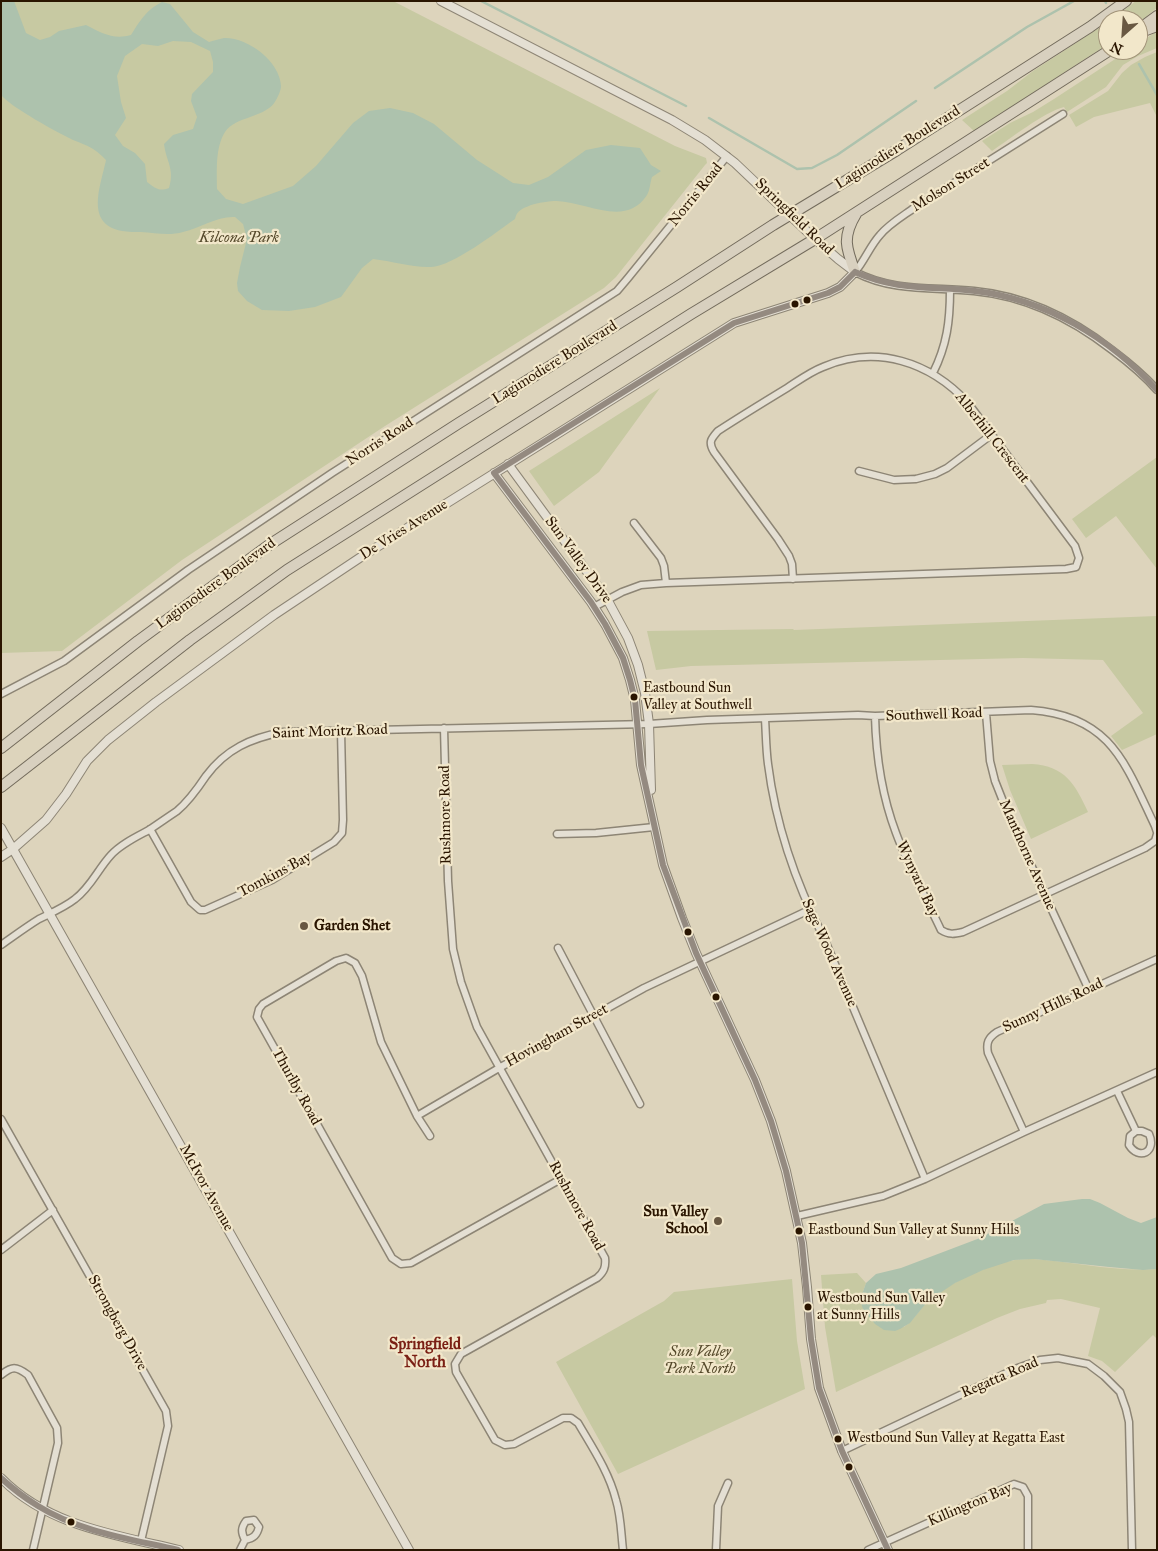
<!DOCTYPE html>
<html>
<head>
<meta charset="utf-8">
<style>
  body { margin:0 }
  #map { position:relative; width:1158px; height:1551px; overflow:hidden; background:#ddd4bc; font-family:"IM FELL Great Primer",serif }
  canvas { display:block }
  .frame { position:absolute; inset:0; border:2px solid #2a1500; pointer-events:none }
  .north { position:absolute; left:1098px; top:10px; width:50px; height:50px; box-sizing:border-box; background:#f2e7ca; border:1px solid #a29379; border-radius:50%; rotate:206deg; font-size:14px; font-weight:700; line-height:20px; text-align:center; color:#2a1500 }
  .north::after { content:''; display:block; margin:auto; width:18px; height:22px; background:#695842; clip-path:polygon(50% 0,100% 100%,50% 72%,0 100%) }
</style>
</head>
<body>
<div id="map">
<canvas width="1158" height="1551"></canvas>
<div class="frame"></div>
<div class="north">N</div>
</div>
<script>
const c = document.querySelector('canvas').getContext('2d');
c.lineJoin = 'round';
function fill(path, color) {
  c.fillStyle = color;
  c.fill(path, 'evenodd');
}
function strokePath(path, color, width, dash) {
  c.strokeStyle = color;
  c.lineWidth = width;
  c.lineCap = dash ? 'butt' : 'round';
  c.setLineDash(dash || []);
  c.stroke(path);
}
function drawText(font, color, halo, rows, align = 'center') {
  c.font = font + ' "IM FELL Great Primer",serif';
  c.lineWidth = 4.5;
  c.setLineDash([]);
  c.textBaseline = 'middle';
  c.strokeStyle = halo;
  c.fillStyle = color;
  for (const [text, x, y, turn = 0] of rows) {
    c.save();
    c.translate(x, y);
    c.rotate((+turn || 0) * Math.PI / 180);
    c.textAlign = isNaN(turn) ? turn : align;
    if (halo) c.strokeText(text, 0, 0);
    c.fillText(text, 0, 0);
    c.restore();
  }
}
const green = new Path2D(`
  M1,1H393L675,146L706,158L707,163L705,165L616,277L604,288L385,426L182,560L62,651L1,653Z
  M1136,1H1157V8L1138,23V20H1111Z
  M1108,22V44L1105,46L974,131L962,120L1007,91L1033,71Z
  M1157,31V48L1138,56L1123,65L1106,87L1067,112L1064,107C1044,112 1010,139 992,151L982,141L1010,123L1033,112L1054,99L1129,50H1138V44Z
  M1157,52V117L1150,103L1094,117L1076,127L1069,115L1108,91L1122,73L1131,65L1145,57Z
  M660,388L599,472L554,506L529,471Z
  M1157,457V569L1116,516L1086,538L1072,519Z
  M1157,616V734L1122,750L1111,736L1143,713L1103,660L1023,658L691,666L656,670L647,631L793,629L794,630Z
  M1032,764C1065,766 1075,784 1088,812L1031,839L1010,790L1002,765Z
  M1034,1259C1075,1262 1116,1272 1157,1269V1339L1153,1335L1115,1372L1102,1361L1088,1356L1100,1308L1061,1299L1047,1300L1046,1303L1020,1309L997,1318L836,1392L825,1327L821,1275L857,1273L866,1283L860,1300L904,1327C914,1320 920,1309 928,1301C946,1284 990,1264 1015,1260C1021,1259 1028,1259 1034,1259Z
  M792,1279L797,1341L805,1389L618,1474L556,1362L664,1301L674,1292Z`);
const water = new Path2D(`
  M1,1H14L26,33L40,40L50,37L59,31L86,25C102,33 113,40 131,35C139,22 147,9 162,2L170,4L193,32L209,42C213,41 219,39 224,38C247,37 280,61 281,86C281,90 278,97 276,100C267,118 235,116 225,132C215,148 217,171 217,189L226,199L243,204L293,186L316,166L353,123L369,111L390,108L413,113L434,124L477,160L513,183L529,185L548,177L586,150L611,145L640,148L651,165L661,171L652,177C650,183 650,190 647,195C626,228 587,202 557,201C549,201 538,203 531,205C522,209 517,210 515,219C495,233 453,266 431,267C414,268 392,261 373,259L362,268L341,297L315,307L289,311L262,310L247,301L238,291L237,283L240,267L247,239L243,224L235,217C217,216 201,228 183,232C170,236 155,233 141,232C135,232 128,232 122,231C84,224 101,185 106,160C95,148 88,146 73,140C57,132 12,108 1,95ZM173,41L191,42L210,51L213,62V72L192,94L191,101L197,117L193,129L173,135L164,144C166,161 175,169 169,188C159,192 155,188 147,182L145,164L135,153L123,146L115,135L126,118L121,102L117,76L125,56L142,44L158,46Z
  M1082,1199H1090L1100,1203L1128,1218L1141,1223L1157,1217V1269L1143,1270L1109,1267L1034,1259L1014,1260L983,1270L955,1283L928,1301L910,1323L900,1329L895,1331L884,1330L875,1324L863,1309L860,1300L866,1283L876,1274L901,1268L980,1238L1044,1204Z`);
const stream = new Path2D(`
  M481,1L686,106
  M1105,1L1106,3
  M1139,64L1157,95
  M935,88L1027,27L1074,1
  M709,118L797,169L812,168L837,155L916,101`);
const minor = new Path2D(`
  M1063,114L914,208C903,216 889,224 880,235C870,246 865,260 855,272C893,292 933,287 974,291C1026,296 1071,318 1112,350C1128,362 1143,374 1157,390
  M933,373C947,345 950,321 950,290
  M859,471L894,480L916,479L935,474L947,468L991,435
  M634,523L661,558L664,566L666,583
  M594,607L622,592L641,585L666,583L1066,569L1076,567L1079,558L1075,546L968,403C930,362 877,344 823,367C810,372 798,381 787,388C764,402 741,416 718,431C711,439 708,442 714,452L778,539L789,556L792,564L793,579
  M1,694L64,661L188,570L332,473L617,291L628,278L727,156
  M986,713L990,761L995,781L1012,824L1089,990
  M875,716C876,756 882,796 896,833C908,866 926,898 941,930C949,935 954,934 963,932L1145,848L1155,841L1157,834
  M765,719C766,734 766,749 768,764C776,827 795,882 824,938L925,1179
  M444,728L448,881L453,949L461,982L477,1027L605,1258C606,1267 604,1272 597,1278L461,1354L455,1364L456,1372L495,1440L505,1445L514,1444L563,1418H571L578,1423C592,1447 609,1472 616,1500C621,1516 621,1533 623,1550
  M150,829L191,902L200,910H205L272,880L334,842L342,833L343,820L341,731
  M557,834L596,833L654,827
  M1,945C14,936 26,927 39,919C51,913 65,907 75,899C91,887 98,869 111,855C121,844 136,837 149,830C158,824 168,817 177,811C189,801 198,788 206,776C226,749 251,738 283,732L649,724L707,720L858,715L875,716L1031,710C1111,716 1125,763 1155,826L1157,832
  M558,948L640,1104
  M1117,1091L1136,1131H1142L1149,1134C1157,1152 1139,1161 1129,1145L1130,1136L1136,1131
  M417,1116L499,1068L644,988L809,910
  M1,1119L166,1411L168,1426L141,1541
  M1024,1132L988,1053C986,1043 988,1038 997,1032L1157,959
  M430,1136L417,1116L381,1042L362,976L355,963L346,958L336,961L263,1004L259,1009L257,1017L392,1258L401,1264L411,1263L561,1179
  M797,1216L883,1196L925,1179L1024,1132L1157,1072
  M1,1250L53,1210
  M1,1375C12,1366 16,1366 28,1375L57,1428L58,1443L33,1550
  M842,1451L1015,1369L1040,1360L1058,1358L1088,1364L1104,1376L1120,1392L1126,1409L1129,1422L1132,1550
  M240,1550L245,1540C254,1538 257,1535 259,1527L254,1520L246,1521C241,1528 241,1532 245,1540
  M716,1550L718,1506L728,1483
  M868,1550L1014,1484L1023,1487L1028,1496V1550`);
const tertiary = new Path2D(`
  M508,464L607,599L628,638L638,665L645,693L649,724L651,790
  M494,473L591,602L605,624L623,658L630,680L635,700L641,765L663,865L682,918L696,953L755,1080L771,1121L786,1171L802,1243L807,1287L811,1339L819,1388L842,1451L888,1550
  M1,828L409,1550
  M1,857L13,849L46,820L66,794L87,761L108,740L156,702L274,615L361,557L734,323L828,293L840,287L855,272L838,259L815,239L735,163L705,140L672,120L441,1
  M1,1478C48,1526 116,1535 179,1550`);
const primary = new Path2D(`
  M1138,30L1157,16
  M1141,32L1157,26
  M855,272C846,248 842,237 856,214
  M1,748L138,641L269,545L459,423L677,287L773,225L897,150L1090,27L1126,1
  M1,787L190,640L287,570L691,314L815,239L1110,50`);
const bus1 = new Path2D(`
  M855,272L840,287L828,293L734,323L494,473L591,602L605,624L623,658L630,680L635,700L641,765L663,865L696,953L755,1080L771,1121L786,1171L802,1243L811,1339L819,1388L842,1451L888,1550
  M855,272C897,291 932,286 975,291C1045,299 1110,338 1157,390
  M1,1478C13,1489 25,1498 38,1506C80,1532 131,1539 178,1550`);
const markers = [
  [807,300,4.5,"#2a1500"],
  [795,304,4.5,"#2a1500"],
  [634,697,4.5,"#2a1500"],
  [304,926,5,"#695842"],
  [688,932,4.5,"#2a1500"],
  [716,997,4.5,"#2a1500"],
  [718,1221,5,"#695842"],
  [799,1231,4.5,"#2a1500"],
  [808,1307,4.5,"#2a1500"],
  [838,1439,4.5,"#2a1500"],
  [849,1467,4.5,"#2a1500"],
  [71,1522,4.5,"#2a1500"]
];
const busNames = [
  ["Eastbound Sun",643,689],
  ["Valley at Southwell",643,706],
  ["Eastbound Sun Valley at Sunny Hills",808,1231],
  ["Westbound Sun Valley",817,1299],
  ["at Sunny Hills",817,1316],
  ["Westbound Sun Valley at Regatta East",847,1439]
];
const streetNames = [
  ["Lagimodiere Boulevard",898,148,-32],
  ["Molson Street",951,185,-32],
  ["Norris Road",696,195,-51],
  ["Springfield Road",794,217,44],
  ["Lagimodiere Boulevard",555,363,-32],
  ["Alberhill Crescent",992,438,52],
  ["Norris Road",380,442,-33],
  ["De Vries Avenue",404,530,-32],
  ["Sun Valley Drive",578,560,54],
  ["Lagimodiere Boulevard",216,584,-36],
  ["Southwell Road",934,715,-2],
  ["Saint Moritz Road",330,732,-2],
  ["Rushmore Road",446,815,-91],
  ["Manthorne Avenue",1027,855,66],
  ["Tomkins Bay",275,875,-28],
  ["Wynyard Bay",917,879,65],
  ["Sage Wood Avenue",829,953,66],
  ["Sunny Hills Road",1053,1006,-25],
  ["Hovingham Street",557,1036,-29],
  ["Thurlby Road",296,1087,61],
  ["McIvor Avenue",206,1188,61],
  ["Rushmore Road",576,1206,61],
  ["Strongberg Drive",117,1323,61],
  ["Regatta Road",1000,1378,-23],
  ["Killington Bay",970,1505,-23]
];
const parkNames = [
  ["Kilcona Park",239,238],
  ["Sun Valley",700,1352],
  ["Park North",700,1369]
];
const poiNames = [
  ["Garden Shet",314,926],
  ["Sun Valley",708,1212,"right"],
  ["School",708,1229,"right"]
];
const neighbourhoodNames = [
  ["Springfield",425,1345],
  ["North",425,1363]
];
fill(green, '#c7c9a2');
fill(water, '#adc2ad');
strokePath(stream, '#adc2ad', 2.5);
strokePath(minor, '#8d8575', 9);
strokePath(tertiary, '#8d8575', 10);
strokePath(primary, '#736b5c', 12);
strokePath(minor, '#e4dfd3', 6);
strokePath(tertiary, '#e4dfd3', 8);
strokePath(primary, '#d8d0bf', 10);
strokePath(bus1, '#948a80', 6);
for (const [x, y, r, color] of markers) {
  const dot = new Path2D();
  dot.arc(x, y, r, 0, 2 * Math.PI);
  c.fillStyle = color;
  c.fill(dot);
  strokePath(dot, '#f2e7ca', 2);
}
drawText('14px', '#2a1500', '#f2e7ca', busNames, 'left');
drawText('15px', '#2a1500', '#f2e7ca', streetNames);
drawText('italic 15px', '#54482a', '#f2e7ca', parkNames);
drawText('bold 15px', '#2a1500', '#f2e7ca', poiNames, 'left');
drawText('bold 16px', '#7a1f14', '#f2e7ca', neighbourhoodNames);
</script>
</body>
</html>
